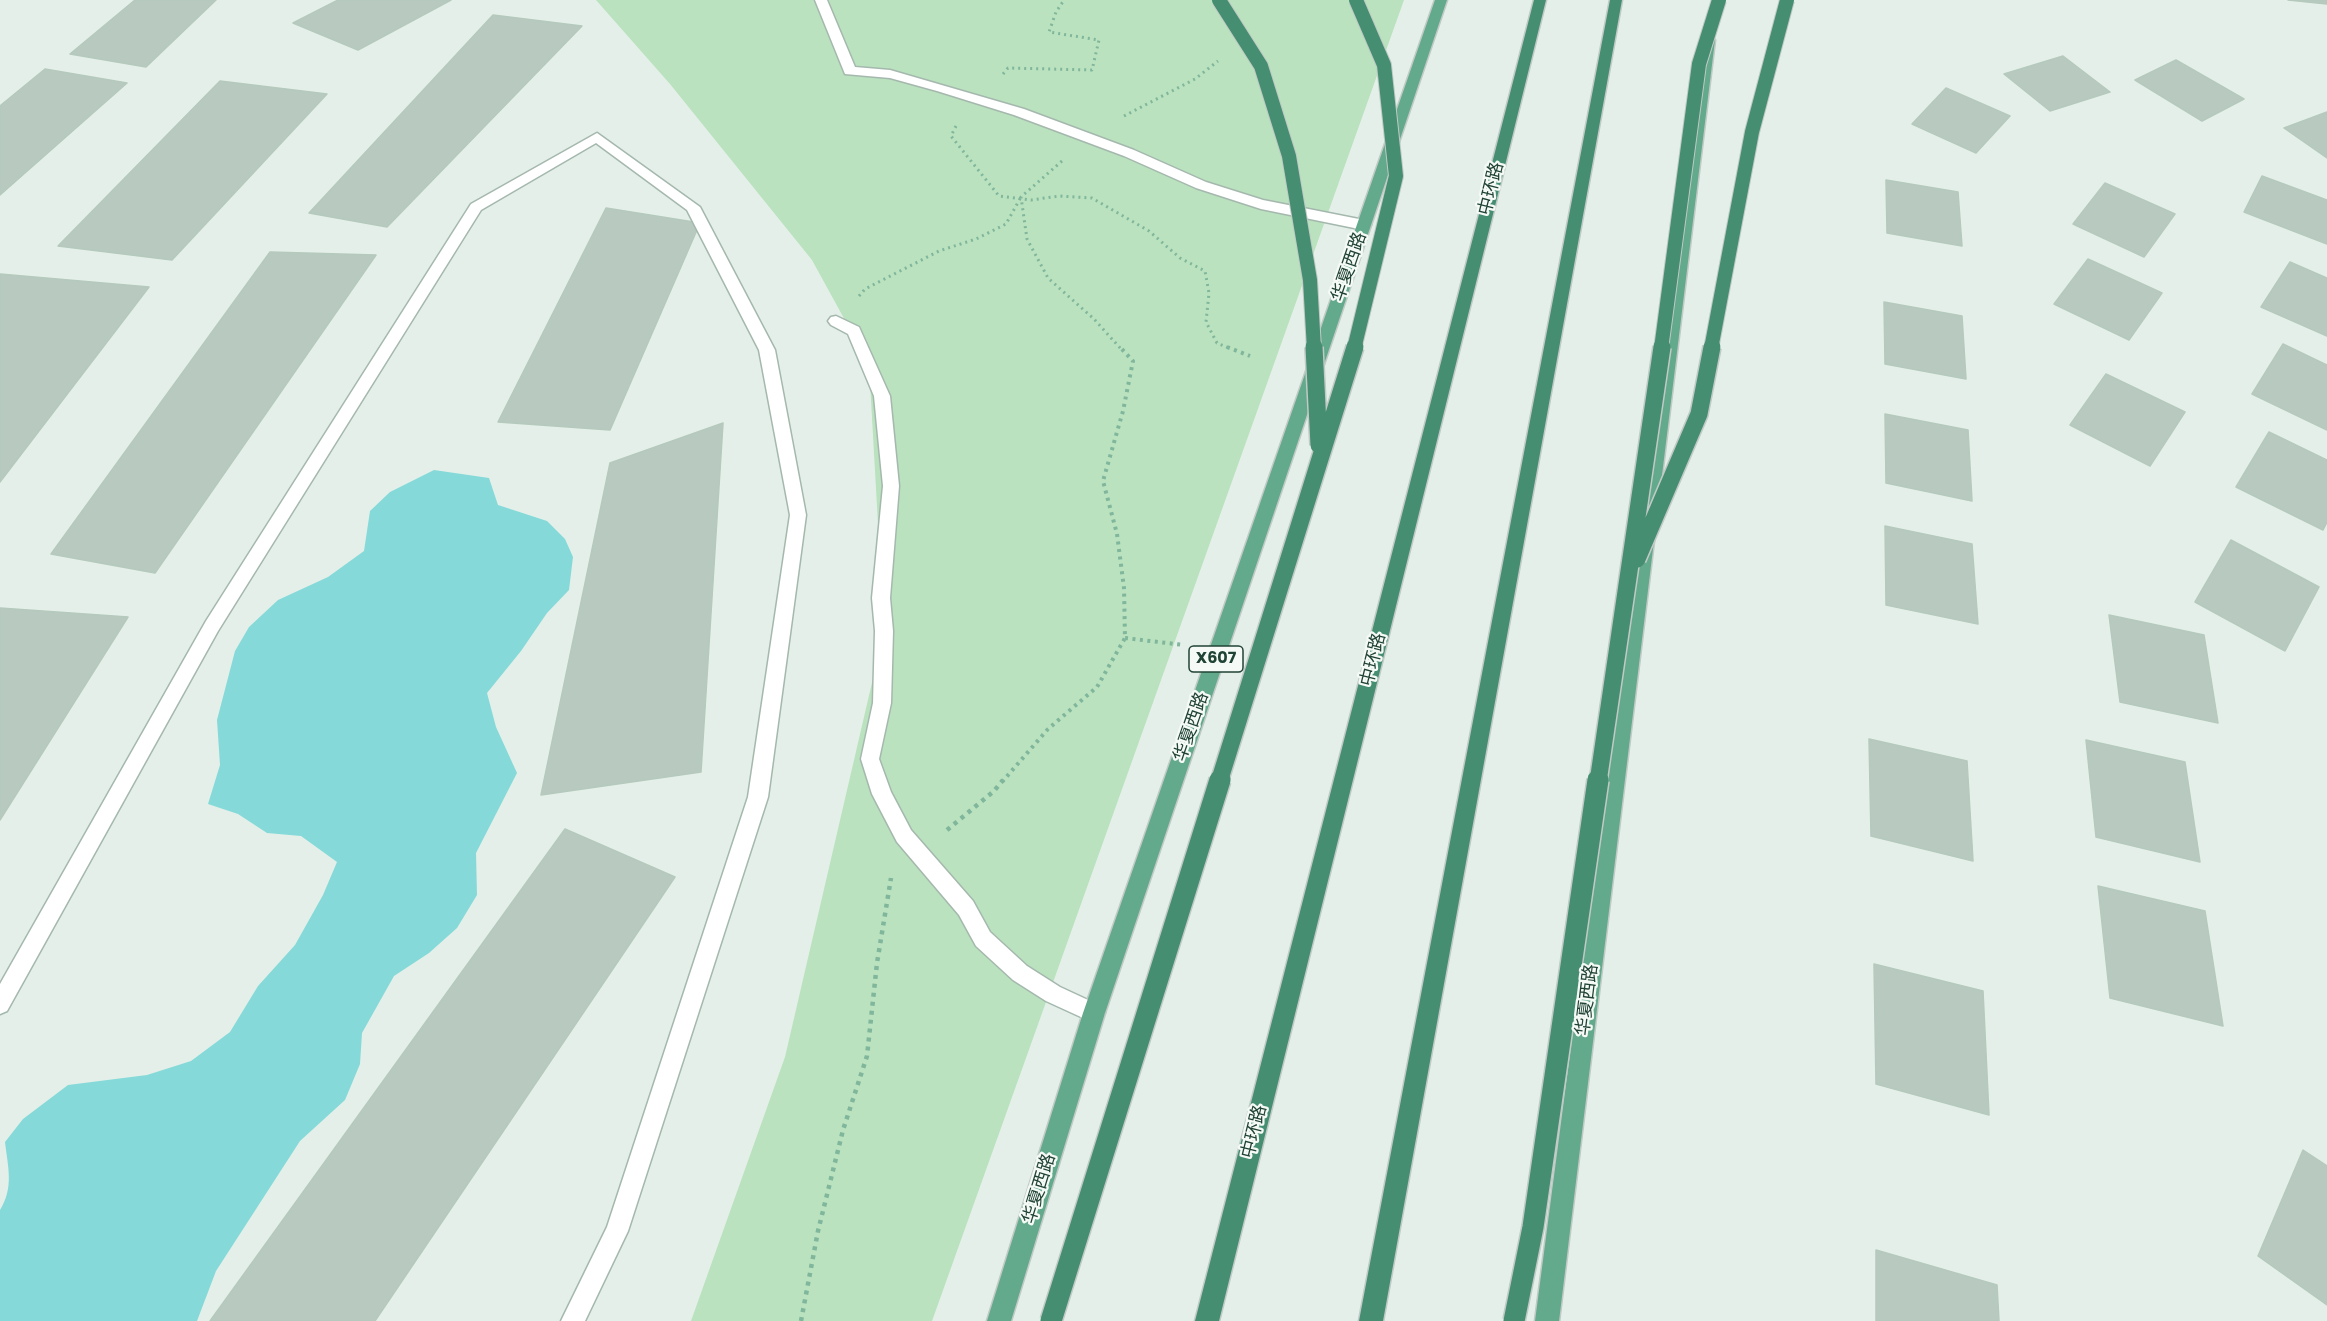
<!DOCTYPE html>
<html>
<head>
<meta charset="utf-8">
<style>
  body { margin:0 }
  canvas { display:block; background:#e3efe8 }
</style>
</head>
<body>
<canvas width="2327" height="1321"></canvas>
<script>
const c = document.querySelector('canvas').getContext('2d');
c.lineJoin = 'round';
function fill(path, color) {
  c.fillStyle = color;
  c.fill(path, 'evenodd');
}
function strokePath(path, color, width, dash) {
  c.strokeStyle = color;
  c.lineWidth = width;
  c.lineCap = dash ? 'butt' : 'round';
  c.setLineDash(dash || []);
  c.stroke(path);
}
function drawText(font, color, halo, rows, align = 'center') {
  c.font = font + ' Poppins,"Noto Sans SC",sans-serif';
  c.lineWidth = 4.5;
  c.setLineDash([]);
  c.textBaseline = 'middle';
  c.strokeStyle = halo;
  c.fillStyle = color;
  for (const [text, x, y, turn = 0] of rows) {
    c.save();
    c.translate(x, y);
    c.rotate((+turn || 0) * Math.PI / 180);
    c.textAlign = isNaN(turn) ? turn : align;
    if (halo) c.strokeText(text, 0, 0);
    c.fillText(text, 0, 0);
    c.restore();
  }
}
const green = new Path2D(`
  M596,0H1404L932,1321H691L785,1057L884,631L869,364L812,260L670,84Z`);
const water = new Path2D(`
  M434,470L489,478L498,505L547,521L565,539L573,557L569,590L547,613L521,651L487,693L496,727L517,773L476,853L477,895L457,928L429,953L394,976L362,1033L360,1064L345,1100L300,1141L216,1271L197,1321H0V1210C14,1187 8,1168 5,1142L23,1119L68,1085L147,1075L191,1061L230,1032L258,986L295,945L323,895L337,862L301,836L267,833L238,814L208,804L220,765L217,720L235,651L249,627L278,600L328,577L364,551L370,511L390,492Z`);
const building = new Path2D(`
  M135,0H216L146,67L70,54Z
  M338,0H451L358,50L293,23Z
  M2288,0H2327V4Z
  M493,15L582,26L387,227L309,213Z
  M2063,56L2110,92L2050,111L2004,74Z
  M2176,60L2244,99L2202,121L2135,80Z
  M45,69L127,83L0,195V106Z
  M220,81L327,94L172,260L58,246Z
  M1946,88L2010,116L1976,153L1912,124Z
  M2327,112V158L2284,128Z
  M2262,176L2327,200V244L2244,212Z
  M1886,180L1958,192L1962,246L1887,233Z
  M2105,183L2175,214L2144,257L2073,224Z
  M606,208L700,223L610,430L498,422Z
  M270,252L376,255L155,573L51,554Z
  M2088,259L2162,293L2129,340L2054,304Z
  M2290,262L2327,278V336L2261,307Z
  M0,274L149,287L0,482Z
  M1884,302L1962,316L1966,379L1885,364Z
  M2283,344L2327,365V430L2252,394Z
  M2106,374L2185,412L2150,466L2070,425Z
  M1885,414L1968,430L1972,501L1886,483Z
  M723,423L701,772L541,795L610,463Z
  M2269,432L2327,460V522L2323,530L2236,487Z
  M1885,526L1972,544L1978,624L1886,605Z
  M2231,540L2319,587L2285,651L2195,602Z
  M0,608L128,617L0,820Z
  M2109,615L2204,635L2218,723L2120,702Z
  M1869,739L1967,761L1973,861L1871,836Z
  M2086,740L2185,762L2200,862L2096,837Z
  M565,829L675,877L375,1321H210Z
  M2098,886L2205,911L2223,1026L2110,998Z
  M1874,964L1983,991L1989,1115L1876,1084Z
  M2303,1150L2327,1166V1305L2258,1256Z
  M1876,1250L1997,1285L1999,1321H1876Z`);
const pathFar2 = new Path2D(`
  M1003,74L1008,68L1092,70L1099,40L1049,32L1056,12L1064,0
  M1124,116L1195,79L1218,61
  M956,126L951,136L999,196L1031,200L1059,196L1092,198L1149,231L1180,258L1205,271L1209,293L1206,322L1217,343L1231,349
  M1062,161L1021,197L1027,239L1048,278L1094,319L1121,349
  M859,296L865,289L939,251L976,239L1006,224L1021,197`);
const pathFar1 = new Path2D(`
  M1227,347L1250,356
  M1125,638L1184,645
  M1002,782L1048,729L1097,687L1125,638L1124,588L1117,534L1103,481L1123,411L1133,361L1120,347`);
const path = new Path2D(`
  M947,830L994,791L1003,780
  M801,1321L818,1231L843,1130L867,1056L877,963L891,878`);
const service = new Path2D(`
  M597,133L700,207L775,350L806,515L768,797L628,1231L585,1321H561L607,1227L748,797L790,515L759,350L687,210L596,143L481,210L218,631L7,1011L0,1014V984L206,621L471,204Z
  M836,316L859,327L890,396L899,486L890,598L893,631L891,703L879,759L891,792L911,830L973,901L990,932L1027,966L1060,987L1101,1006L1105,1013L1101,1020L1094,1023L1046,1001L1013,980L976,946L959,915L897,842L872,794L861,759L873,703L875,631L872,598L883,486L874,396L848,334L831,325L828,321L831,317Z`);
const minor = new Path2D(`
  M815,0H827L855,67L890,70L1024,109L1134,150L1206,182L1263,200L1364,220L1371,225L1364,230L1261,209L1196,188L1124,156L1014,115L937,91L890,78L845,74Z`);
const primary = new Path2D(`
  M1435,0H1447L1105,1013L1011,1321H987L1083,1013Z
  M1709,36L1715,40L1559,1321H1535L1703,40Z`);
const trunk = new Path2D(`
  M1534,0H1546L1219,1321H1195Z
  M1610,0H1622L1383,1321H1359Z`);
const trunkBridgeFar2 = new Path2D(`
  M1219,0L1261,66L1289,156L1310,280L1314,349
  M1354,349L1396,176L1384,65L1356,0
  M1661,349L1699,64L1719,0
  M1711,349L1752,132L1787,0`);
const trunkBridgeFar1 = new Path2D(`
  M1314,347L1319,445
  M1637,559L1699,414L1712,347
  M1219,782L1355,347
  M1598,782L1662,347`);
const trunkBridge = new Path2D(`
  M1051,1321L1220,780
  M1514,1321L1533,1227L1598,780`);
const shields = [
  [1216,659,54]
];
const shieldNames = [
  ["X607",1216,659]
];
const streetNames = [
  ["中环路",1492,189,-76],
  ["华夏西路",1350,267,-71],
  ["中环路",1374,660,-76],
  ["华夏西路",1192,727,-71],
  ["华夏西路",1588,1000,-83],
  ["中环路",1255,1132,-76],
  ["华夏西路",1040,1189,-73]
];
fill(green, '#bae2be');
fill(water, '#85dad9');
fill(building, '#b8cac0');
strokePath(building, '#b5c9bd', 1.5);
strokePath(service, '#a5b8ae', 3);
strokePath(minor, '#a5b8ae', 3);
strokePath(primary, '#c1cac6', 3);
strokePath(trunk, '#c1cac6', 3);
strokePath(pathFar2, '#80b69c', 3, [2, 4]);
strokePath(pathFar1, '#80b69c', 4, [3, 4.5]);
strokePath(path, '#80b69c', 4.5, [4, 5]);
fill(service, '#fff');
fill(minor, '#fff');
fill(primary, '#63a98c');
fill(trunk, '#468e72');
strokePath(trunkBridgeFar2, '#c1cac6', 16, []);
strokePath(trunkBridgeFar1, '#c1cac6', 20, []);
strokePath(trunkBridge, '#c1cac6', 24, []);
strokePath(trunkBridgeFar2, '#468e72', 14);
strokePath(trunkBridgeFar1, '#468e72', 17);
strokePath(trunkBridge, '#468e72', 21);
for (const [x, y, w] of shields) {
  const box = new Path2D();
  box.roundRect(x - w / 2, y - 13, w, 26, 4.5);
  c.fillStyle = '#f5faf7';
  c.fill(box);
  strokePath(box, '#204334', 1.5);
}
drawText('bold 16px', '#204334', null, shieldNames);
drawText('18px', '#204334', '#f5faf7', streetNames);
</script>
</body>
</html>
